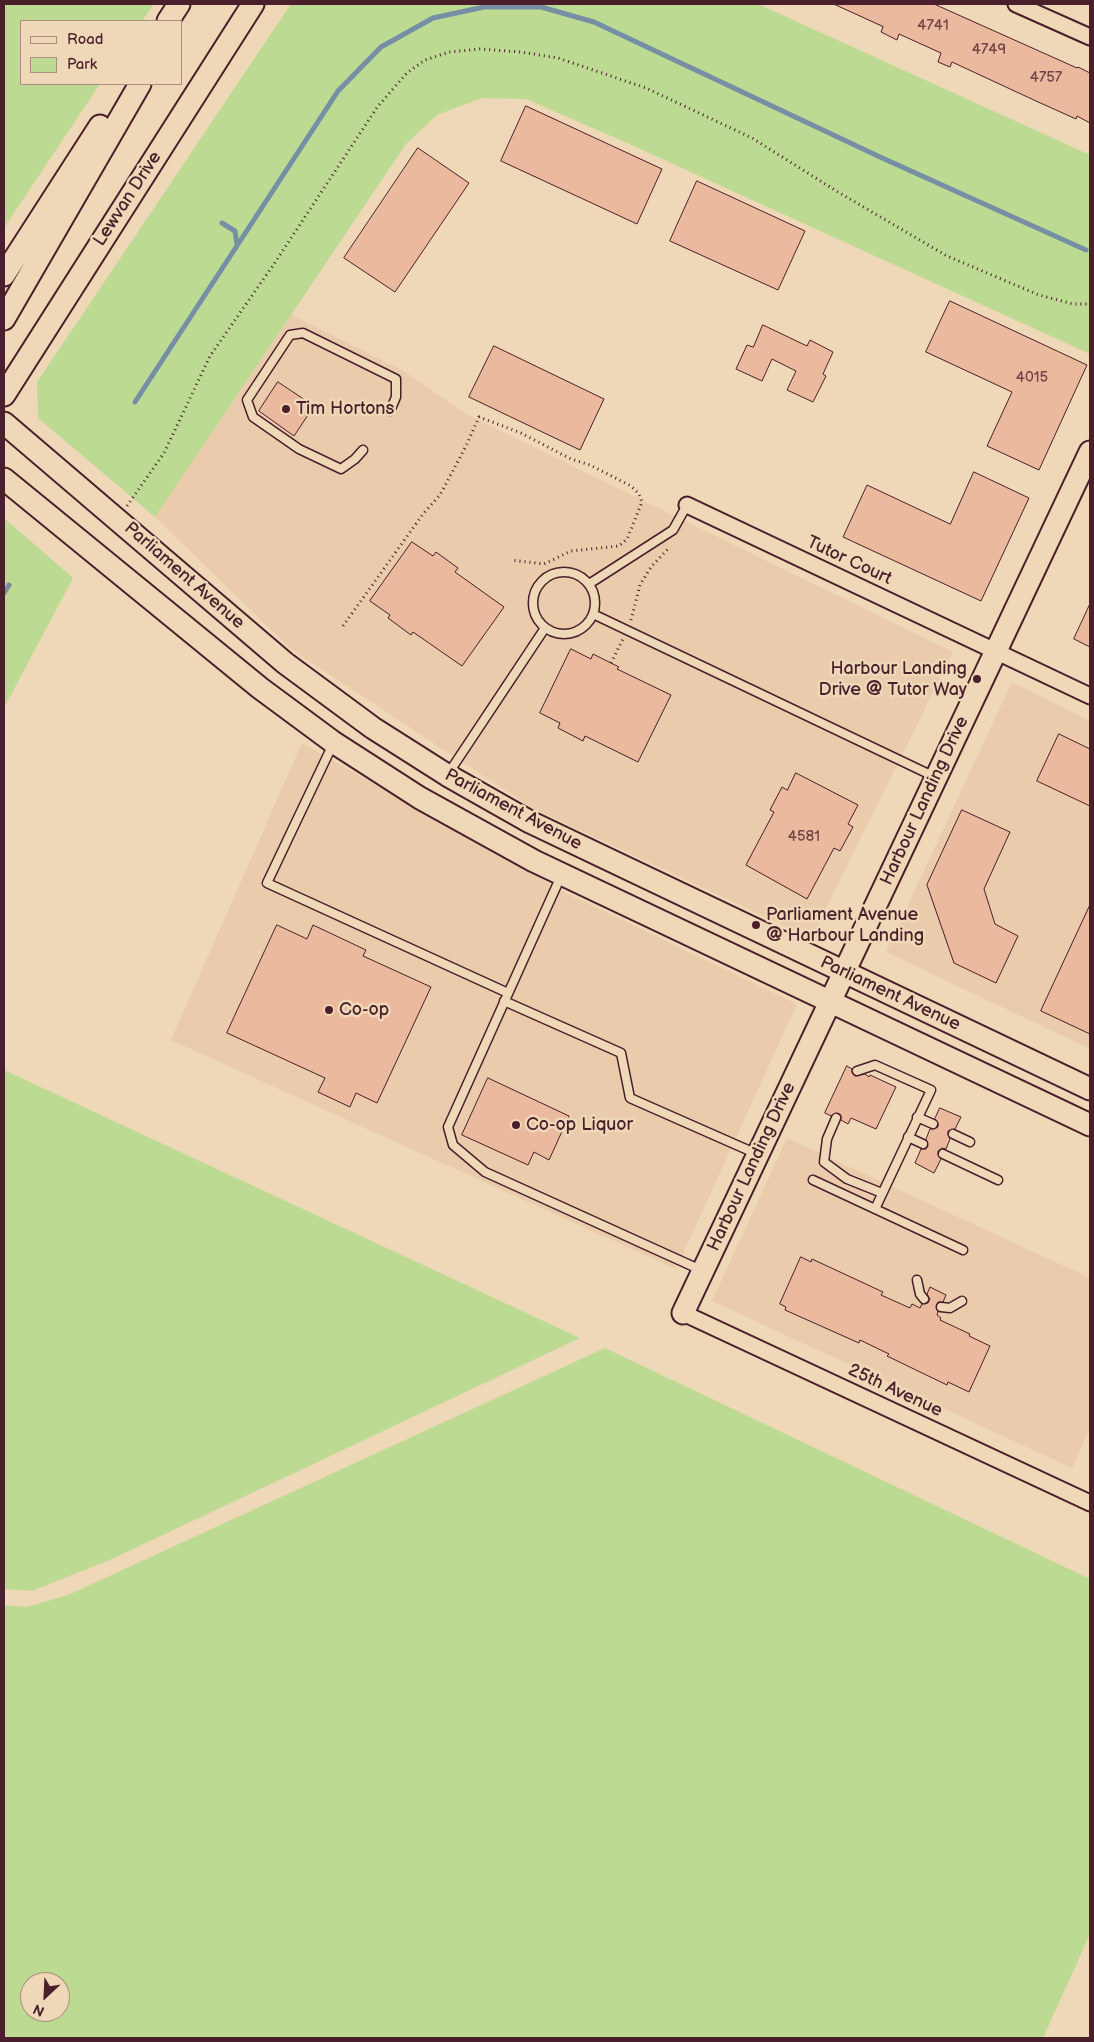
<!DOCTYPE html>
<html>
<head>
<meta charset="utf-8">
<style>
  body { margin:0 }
  #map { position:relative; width:1094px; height:2042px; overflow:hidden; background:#eed8b7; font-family:"Balsamiq Sans",sans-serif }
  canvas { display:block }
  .frame { position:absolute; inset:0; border:5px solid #4a1f2b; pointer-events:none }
  .legend { position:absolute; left:20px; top:20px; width:162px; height:65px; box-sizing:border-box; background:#eed8b7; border:1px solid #ac8e7f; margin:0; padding:6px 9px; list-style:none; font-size:15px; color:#4a1f2b }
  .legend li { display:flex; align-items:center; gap:10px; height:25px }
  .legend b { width:25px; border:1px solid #ac8e7f }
  .north { position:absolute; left:20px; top:1972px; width:50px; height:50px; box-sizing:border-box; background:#eed8b7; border:1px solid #ac8e7f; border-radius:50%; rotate:205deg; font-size:14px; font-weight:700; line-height:20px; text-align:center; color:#4a1f2b }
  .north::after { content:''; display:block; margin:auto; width:18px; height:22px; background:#4a1f2b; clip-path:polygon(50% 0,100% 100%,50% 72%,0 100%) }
</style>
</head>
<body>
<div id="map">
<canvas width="1094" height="2042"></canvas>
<div class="frame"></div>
<ul class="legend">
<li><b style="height:6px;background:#eed8b7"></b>Road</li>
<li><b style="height:14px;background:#bdda92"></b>Park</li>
</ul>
<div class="north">N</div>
</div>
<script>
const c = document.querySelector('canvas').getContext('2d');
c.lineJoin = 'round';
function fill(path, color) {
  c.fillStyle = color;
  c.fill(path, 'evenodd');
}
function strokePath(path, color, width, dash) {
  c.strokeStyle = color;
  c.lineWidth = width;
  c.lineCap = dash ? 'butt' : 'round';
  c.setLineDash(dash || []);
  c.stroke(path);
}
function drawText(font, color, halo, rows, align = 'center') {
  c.font = font + ' "Balsamiq Sans",sans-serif';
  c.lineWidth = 5;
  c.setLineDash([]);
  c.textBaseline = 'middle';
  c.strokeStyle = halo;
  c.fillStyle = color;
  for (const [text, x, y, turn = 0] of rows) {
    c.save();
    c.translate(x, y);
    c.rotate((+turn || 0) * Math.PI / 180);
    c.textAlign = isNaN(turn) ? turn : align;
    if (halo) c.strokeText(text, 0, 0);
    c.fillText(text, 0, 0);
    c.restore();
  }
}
const built = new Path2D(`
  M291,315L405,372L466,414L953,652L811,938L532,808L291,649L155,517Z
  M1012,682L1090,721V1049L886,952Z
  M302,743L568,894L797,1004L676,1269L171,1040Z
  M787,1138L1090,1278V1428L1072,1468L712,1301Z`);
const green = new Path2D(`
  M4,4H154L142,21H21V84H100L4,228Z
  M291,4H758L1090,155V354L627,143L526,99L482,98L437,115L406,144L155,517L38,418L37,382Z
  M4,518L73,578L4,708Z
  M4,1070L580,1338L112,1559L32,1591L4,1589Z
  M605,1348L1090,1579V1934L1043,2038H4V1605L27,1607L68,1595ZM30,1982H60V2012H30Z`);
const stream = new Path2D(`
  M222,223L235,231L237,245
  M135,402L338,91L381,47L433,18L484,7H541L594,22L880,157L1086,250
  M4,593L9,585`);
const building = new Path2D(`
  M834,4H934L1077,68L1078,67L1090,73V123L1077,116L1076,119L1036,101L952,62L950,67L938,62L941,53L899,34L897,40L881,32L883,27Z
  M526,106L662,169L637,224L501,161Z
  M418,148L469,183L395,292L344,258Z
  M697,181L805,231L778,290L670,241Z
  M950,301L1087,365L1039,470L987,446L1012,392L926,352Z
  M763,325L807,346L810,340L833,352L823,374L826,376L813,402L787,390L796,371L772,359L762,381L736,369L747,345L753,347Z
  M494,346L604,399L580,450L469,397Z
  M278,382L314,406L294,436L259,411Z
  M974,472L1029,498L981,601L843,537L867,485L950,524Z
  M412,542L433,556L436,552L458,568L455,572L504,607L462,666L413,632L411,635L388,618L390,615L370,601Z
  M1090,604V647L1074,639Z
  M571,649L591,659L593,654L619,667L617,669L671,695L638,762L585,736L583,741L558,728L560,723L540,713Z
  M1059,734L1090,749V806L1037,781Z
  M796,773L858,805L848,824L853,827L840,851L834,848L807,899L746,865L774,812L770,810L782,787L787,790Z
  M962,810L1010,832L984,889L995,924L1018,936L996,983L954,963L927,885Z
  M1090,905V1034L1041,1011Z
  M277,925L307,939L313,925L366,950L363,956L431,987L377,1103L356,1093L350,1107L318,1092L325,1078L227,1033Z
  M847,1066L852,1069V1073L855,1076L865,1074L869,1077L870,1075L896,1087L876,1129L851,1118L848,1124L841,1120V1115L838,1113L831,1116L825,1113Z
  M488,1078L569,1116L549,1160L534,1152L528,1165L462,1135Z
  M940,1108L961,1117L955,1129L948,1131V1135L950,1139L946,1149L942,1148L938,1151V1155L941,1159L934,1173L915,1163L921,1149H926L928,1146L926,1139L930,1129H934L938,1127V1123L935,1119Z
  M801,1257L811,1262L812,1259L883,1292L881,1295L910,1308L912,1304L920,1308L922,1304L928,1303L930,1299L927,1294L930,1287L946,1295L943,1302H938L936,1306L938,1312L937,1315L941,1318L940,1320L970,1334L969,1336L990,1346L969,1392L948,1382L947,1385L887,1356L889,1354L860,1340L859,1343L785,1310L786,1307L780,1304Z`);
const path = new Path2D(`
  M127,506L164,453L210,356L274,264L378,106L407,73L425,60L449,52L480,49L521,52L558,58L646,88L752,138L838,192L947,256L1039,295L1073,304H1090
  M631,620L640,585L651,567L668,549
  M343,626L423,514L440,495L466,446L479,417L521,433L571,459L590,465L631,486L639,494L642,502L627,539L619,546L571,551L544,564L511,560
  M611,663L623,639`);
const lane = new Path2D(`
  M363,450L355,459L341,469L299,449L253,417L247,400L290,335L303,333L396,379V397L390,411
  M533 603a31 31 0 1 1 62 0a31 31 0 1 1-62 0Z
  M589,584L673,530L687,505
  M593,614L935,777
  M333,744L267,883L508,993
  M448,774L545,628
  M561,876L448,1127L453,1145L485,1172L701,1270
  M504,1001L621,1053L630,1098L757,1154
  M857,1071L875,1065L931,1090L875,1209
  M917,1117L933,1124
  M836,1118L827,1139L824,1162L847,1179L882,1193
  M953,1134L970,1142
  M908,1137L923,1144
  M943,1154L998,1180
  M813,1180L963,1250
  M917,1280L920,1294L924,1299
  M941,1307L950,1308L962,1301`);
const street = new Path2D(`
  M1016,4L1090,37
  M687,505L1090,696
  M683,1313L1090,1503`);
const secondary = new Path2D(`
  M168,21L179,4
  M4,275L100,126
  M4,319L140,84
  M4,395L253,4
  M4,423L285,663L373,728L447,775L530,822L1090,1089
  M4,479L260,688L333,742L420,798L534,861L1090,1125
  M683,1313L1090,452`);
const markers = [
  [286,409,5,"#4a1f2b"],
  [977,679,5,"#4a1f2b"],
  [756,925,5,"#4a1f2b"],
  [329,1010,5,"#4a1f2b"],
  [516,1125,5,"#4a1f2b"]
];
const numberNames = [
  ["4741",933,26],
  ["4749",989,50],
  ["4757",1046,78],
  ["4015",1032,378],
  ["4581",804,837]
];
const streetNames = [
  ["Lewvan Drive",128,199,-57],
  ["Tutor Court",849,561,25],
  ["Parliament Avenue",184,576,41],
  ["Harbour Landing Drive",925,801,-65],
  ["Parliament Avenue",513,810,28],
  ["Parliament Avenue",890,994,25],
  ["Harbour Landing Drive",752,1167,-65],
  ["25th Avenue",895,1391,25]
];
const poiNames = [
  ["Tim Hortons",296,409],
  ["Harbour Landing",967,669,"right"],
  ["Drive @ Tutor Way",967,690,"right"],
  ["Parliament Avenue",766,915],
  ["@ Harbour Landing",766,936],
  ["Co-op",339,1010],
  ["Co-op Liquor",526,1125]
];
fill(built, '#eacbac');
fill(green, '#bdda92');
strokePath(stream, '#768fa5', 5);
fill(building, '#ebb99d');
strokePath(building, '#4a1f2b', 1);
strokePath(lane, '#4a1f2b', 11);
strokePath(street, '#4a1f2b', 19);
strokePath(secondary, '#4a1f2b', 25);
strokePath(path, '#4a1f2b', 3, [1, 4]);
strokePath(lane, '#eed8b7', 8);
strokePath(street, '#eed8b7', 15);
strokePath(secondary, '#eed8b7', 21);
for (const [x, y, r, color] of markers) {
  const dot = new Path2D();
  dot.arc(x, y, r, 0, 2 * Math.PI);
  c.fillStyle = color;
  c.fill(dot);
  strokePath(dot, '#eed8b7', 2);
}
drawText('15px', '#724648', null, numberNames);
drawText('18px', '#4a1f2b', '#eed8b7', streetNames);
drawText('18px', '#4a1f2b', '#eed8b7', poiNames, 'left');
</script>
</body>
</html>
